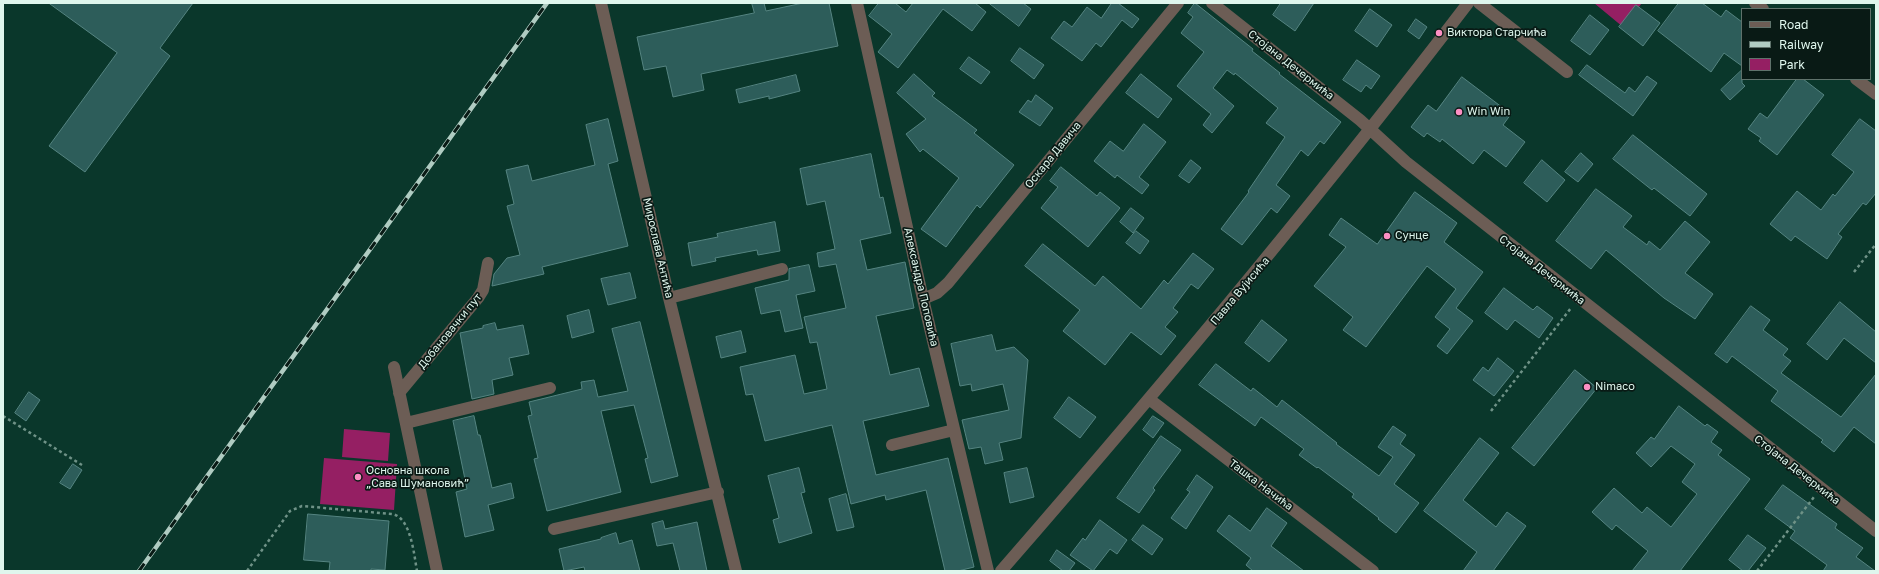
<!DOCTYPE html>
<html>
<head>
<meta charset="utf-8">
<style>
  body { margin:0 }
  #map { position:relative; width:1879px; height:574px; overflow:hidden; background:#0a372b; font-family:"Golos Text",sans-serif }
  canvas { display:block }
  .frame { position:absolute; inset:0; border:4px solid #dff6ed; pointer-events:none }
  .legend { position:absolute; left:1741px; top:8px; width:130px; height:72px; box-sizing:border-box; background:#091a15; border:1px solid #5f726b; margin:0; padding:5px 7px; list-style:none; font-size:12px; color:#dff6ed }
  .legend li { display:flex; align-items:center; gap:8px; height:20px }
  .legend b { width:20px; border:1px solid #5f726b }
</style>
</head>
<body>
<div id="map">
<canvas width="1879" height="574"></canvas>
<div class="frame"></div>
<ul class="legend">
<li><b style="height:5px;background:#6c5d55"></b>Road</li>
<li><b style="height:5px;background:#b0ccc2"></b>Railway</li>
<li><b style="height:11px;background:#951f63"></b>Park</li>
</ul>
</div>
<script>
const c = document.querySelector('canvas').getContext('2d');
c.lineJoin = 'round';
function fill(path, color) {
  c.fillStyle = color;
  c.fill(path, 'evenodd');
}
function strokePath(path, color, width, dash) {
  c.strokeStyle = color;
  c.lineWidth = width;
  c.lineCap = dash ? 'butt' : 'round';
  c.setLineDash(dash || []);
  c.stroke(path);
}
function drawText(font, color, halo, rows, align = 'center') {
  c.font = font + ' "Golos Text",sans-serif';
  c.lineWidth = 3.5;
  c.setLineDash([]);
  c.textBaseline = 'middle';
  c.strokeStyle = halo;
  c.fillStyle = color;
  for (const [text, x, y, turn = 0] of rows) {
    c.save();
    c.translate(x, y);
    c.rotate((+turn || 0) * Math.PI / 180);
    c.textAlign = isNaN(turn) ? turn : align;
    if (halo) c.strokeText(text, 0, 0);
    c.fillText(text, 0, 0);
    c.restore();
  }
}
const green = new Path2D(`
  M1594,3H1642L1623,27Z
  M344,429L390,433L388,461L342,457Z
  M324,458L397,464L394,510L320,504Z`);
const building = new Path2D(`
  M49,3H193L160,48L170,56L85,172L49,146L117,53Z
  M752,3H764L766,11L803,3H829L838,46L701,74L704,90L673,97L666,66L644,70L637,37L754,13Z
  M879,3H895L906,12L913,3H975L986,12L972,31L943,9L898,68L878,52L892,34L869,16Z
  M989,3H1023L1031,9L1019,26Z
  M1112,3H1118L1139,19L1132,28L1122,20L1101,47L1096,43L1082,61L1051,38L1064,21L1072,27L1087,7L1101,18Z
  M1195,3L1253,49L1252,51L1280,73L1279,74L1341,122L1324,144L1320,141L1308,156L1301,150L1276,185L1290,196L1277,213L1271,208L1242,245L1221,229L1249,192L1248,191L1285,137L1266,123L1278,108L1235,73L1234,75L1227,70L1213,88L1234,106L1212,133L1203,125L1211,114L1177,86L1204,52L1181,33L1193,17L1188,13Z
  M1281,3H1314L1295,31L1273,15Z
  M1679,3H1702L1721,17L1726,10L1742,22V66L1724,53L1711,72L1658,31Z
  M1636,5L1660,23L1643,46L1619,27Z
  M1370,9L1392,25L1377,47L1355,31Z
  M1590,15L1609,30L1590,55L1571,41Z
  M1416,19L1427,27L1419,39L1408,31Z
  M1020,48L1044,65L1034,79L1011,61Z
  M969,57L990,72L981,84L960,69Z
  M1357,60L1380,76L1371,89L1366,85L1361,92L1343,80Z
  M1587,65L1625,93L1629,87L1635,92L1647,76L1657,83L1633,116L1579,75Z
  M1742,70V83L1745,86L1730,100L1721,90Z
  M914,74L935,93L932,96L977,130L974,133L1014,165L980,208L977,205L946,247L921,229L959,178L923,149L920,152L906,134L926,119L897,93Z
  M1141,74L1172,99L1158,118L1126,93Z
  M796,75L800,91L769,99V96L739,103L736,90Z
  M1462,77L1511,114L1503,125L1525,142L1506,167L1484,150L1473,164L1442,139L1440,142L1427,133L1424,137L1411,127L1428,105L1436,111Z
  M1797,79H1803L1824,95L1777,155L1759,141L1761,138L1748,129L1760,113L1767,118Z
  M1036,95L1053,108L1040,126L1019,112L1028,100L1031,102Z
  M608,119L618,161L608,164L628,246L542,267L544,274L492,286L494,274L507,258L520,255L507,206L514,204L506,170L528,165L532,181L595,165L586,125Z
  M1860,119L1876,131V193L1866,205L1863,203L1838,234L1842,237L1827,259L1795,236L1791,241L1770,224L1797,191L1821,210L1833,194L1835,196L1854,172L1832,155Z
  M1144,124L1166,142L1139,177L1149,185L1142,194L1117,175L1115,178L1094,161L1110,141L1123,151Z
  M1633,135L1707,194L1690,216L1654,188L1652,190L1613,159Z
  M1581,153L1593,164L1578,182L1565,172Z
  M871,154L880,198L883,197L891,233L860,240L867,270L905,262L914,308L876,316L890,375L919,368L929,406L863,421L876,475L948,458L974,567L958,571H945L926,490L886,500L885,495L851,504L832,425L765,441L753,394L746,395L740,367L795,355L804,394L827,389L817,342L810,343L804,317L846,308L836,264L819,267L817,253L835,249L825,201L807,205L800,169Z
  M1191,160L1201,168L1189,183L1179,176Z
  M1542,160L1565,180L1547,202L1524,183Z
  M1061,167L1097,196L1100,192L1120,208L1088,247L1041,208L1058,187L1050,181Z
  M1596,189L1632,216L1623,227L1647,245L1649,241L1660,250L1685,221L1710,242L1685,273L1713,294L1695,319L1664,298L1606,250L1591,269L1556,241Z
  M1415,192L1457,223L1444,242L1483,272L1456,308L1473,321L1447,354L1437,346L1450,329L1435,317L1456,289L1427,266L1366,347L1343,330L1353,317L1314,286L1346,247L1329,235L1341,218L1377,244Z
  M1131,208L1144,218L1133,233L1120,222Z
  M775,222L780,251L758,255L757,250L715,258L716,261L692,266L688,243L718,237L717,234Z
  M1136,231L1149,241L1140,254L1126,243Z
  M1043,244L1095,286L1103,276L1141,309L1164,280L1168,284L1193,253L1214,269L1198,289L1191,284L1173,308L1178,312L1165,327L1176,336L1161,355L1131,332L1105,365L1063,331L1080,310L1025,266Z
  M809,265L815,291L796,295L803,328L785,332L780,310L761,314L755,288L789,280V269Z
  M630,273L636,298L608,305L601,279Z
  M1504,288L1533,310L1537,306L1553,318L1539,338L1515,320L1507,330L1485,313Z
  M1840,302L1876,332V363L1844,338L1827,360L1807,344Z
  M1751,306L1770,320L1763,330L1788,349L1783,355L1791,361L1781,373L1841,417L1876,374V444L1854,427L1834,452L1821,442L1823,440L1771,401L1778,391L1732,356L1727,363L1715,354Z
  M589,310L594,332L572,338L567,316Z
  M1262,320L1287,340L1269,362L1245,343Z
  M640,322L678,476L651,483L645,459L648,458L634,405L601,411L621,492L547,511L534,459L538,458L528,416L532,415L529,402L582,389L581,382L594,380L598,397L628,391L612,329Z
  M495,323L497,330L523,325L529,354L509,358L513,375L492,380L494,394L472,399L460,333L483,328V326Z
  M741,331L746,352L721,358L716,337Z
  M992,335L996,351L1014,347L1028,360L1021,438L999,443L1003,460L985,464L981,447L969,449L962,420L1009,410L1003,384L972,391L971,384L960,386L951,344Z
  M1498,358L1514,371L1494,396L1473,380L1483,367L1488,371Z
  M1216,364L1251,391L1253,388L1277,407L1282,400L1337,443L1336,444L1379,476L1393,457L1378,447L1393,426L1406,435L1400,444L1415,455L1394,484L1419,503L1396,533L1378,519L1379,518L1352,497L1354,494L1318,467L1317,468L1299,455L1304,449L1261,417L1255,426L1199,385Z
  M1575,370L1597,388L1534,466L1512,448Z
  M29,392L40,400L26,421L15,413Z
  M1069,397L1096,417L1080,438L1054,418Z
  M1679,406L1705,426L1707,424L1718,432L1711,442L1722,450L1718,455L1750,479L1680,571H1632L1648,551L1616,525L1612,530L1592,512L1614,488L1642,513L1647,507L1671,527L1697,494L1682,482L1695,464L1671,446L1651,467L1636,453L1651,437L1654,439Z
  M474,416L478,435H480L492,488L511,483L514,498L488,505L494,530L465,537L456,492L467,489L453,421Z
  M1153,416L1164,423L1153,438L1143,430Z
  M1161,436L1181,450L1153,488L1155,490L1139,513L1117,498Z
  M1480,438L1499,453L1463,500L1496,527L1507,512L1526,526L1493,571H1463L1477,552L1424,511Z
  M73,464L82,470L70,489L60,483Z
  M799,468L805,492L801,493L812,533L779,543L773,520L779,518L768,476Z
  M1027,468L1034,497L1010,503L1004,473Z
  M1197,475L1213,487L1186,529L1171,518L1190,492L1187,490Z
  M1783,485L1837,524L1835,528L1863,548L1856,557L1875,571H1823L1827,565L1790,538L1795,531L1765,509Z
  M846,494L854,527L837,531L829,499Z
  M1267,508L1287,523L1271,546L1304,571H1253L1246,565L1251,558L1217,531L1229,515L1250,531Z
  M308,514L389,521L385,570L371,569V571H329L330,562L304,560Z
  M1100,520L1127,540L1117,554L1110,549L1093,571L1070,555L1083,538L1085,540Z
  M663,521L665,529L697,522L707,571H680L673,543L657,546L652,524Z
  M1143,525L1163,539L1152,555L1132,540Z
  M616,533L619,544L632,540L640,571H585L584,567L564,571L559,549L601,539V538Z
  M1748,535L1766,548L1748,571H1743L1729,560Z
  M1057,550L1075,563L1069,571H1063L1050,561Z`);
const path = new Path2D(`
  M1854,272L1876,244
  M1491,411L1571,308
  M3,416L82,465
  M247,571L290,511L302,506L392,514C411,517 414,555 417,571
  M1757,571L1814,497`);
const minor = new Path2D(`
  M601,3L669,298L736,571
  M857,3L923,299L988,571
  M1212,3L1360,120L1406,162L1876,531
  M1479,3L1567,72
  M1755,3L1763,9
  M1856,79L1876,94
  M669,298L782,269
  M923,299L937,293L948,283L1178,3
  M394,367L437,571
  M399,393L478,298L483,290L488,263
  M1149,399L1373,571
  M406,423L550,388
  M892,445L954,430
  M554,529L718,492
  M1001,571C1162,386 1319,198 1468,3`);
const rail = new Path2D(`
  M139,571L547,3`);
const markers = [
  [1439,33,4,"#fc8fc3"],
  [1459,112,4,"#fc8fc3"],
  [1387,236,4,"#fc8fc3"],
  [1587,387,4,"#fc8fc3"],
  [358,477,4,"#fc8fc3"]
];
const poiNames = [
  ["Виктора Старчића",1447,33],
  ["Win Win",1467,112],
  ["Сунце",1395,236],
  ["Nimaco",1595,387],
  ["Основна школа",366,471],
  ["„Сава Шумановић”",366,484]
];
const streetNames = [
  ["Стојана Дечермића",1291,65,38],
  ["Оскара Давича",1053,155,-51],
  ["Мирослава Антића",658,248,77],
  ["Стојана Дечермића",1542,270,38],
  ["Александра Поповића",921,287,77],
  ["Павла Вујисића",1240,291,-50],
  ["Добановачки пут",450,331,-51],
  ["Стојана Дечермића",1797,470,38],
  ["Ташка Начића",1261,485,37]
];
fill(green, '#951f63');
fill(building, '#2d5d5a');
strokePath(building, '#558481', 1);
strokePath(path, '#6f9287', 2.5, [3, 3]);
strokePath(minor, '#6c5d55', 12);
strokePath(rail, '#b0ccc2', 4.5);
strokePath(rail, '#091a15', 3, [9]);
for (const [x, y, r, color] of markers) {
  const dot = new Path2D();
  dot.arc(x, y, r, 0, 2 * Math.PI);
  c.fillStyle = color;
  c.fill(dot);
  strokePath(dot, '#091a15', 1.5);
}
drawText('11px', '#dff6ed', '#091a15', poiNames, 'left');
drawText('11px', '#dff6ed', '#091a15', streetNames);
</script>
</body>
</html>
